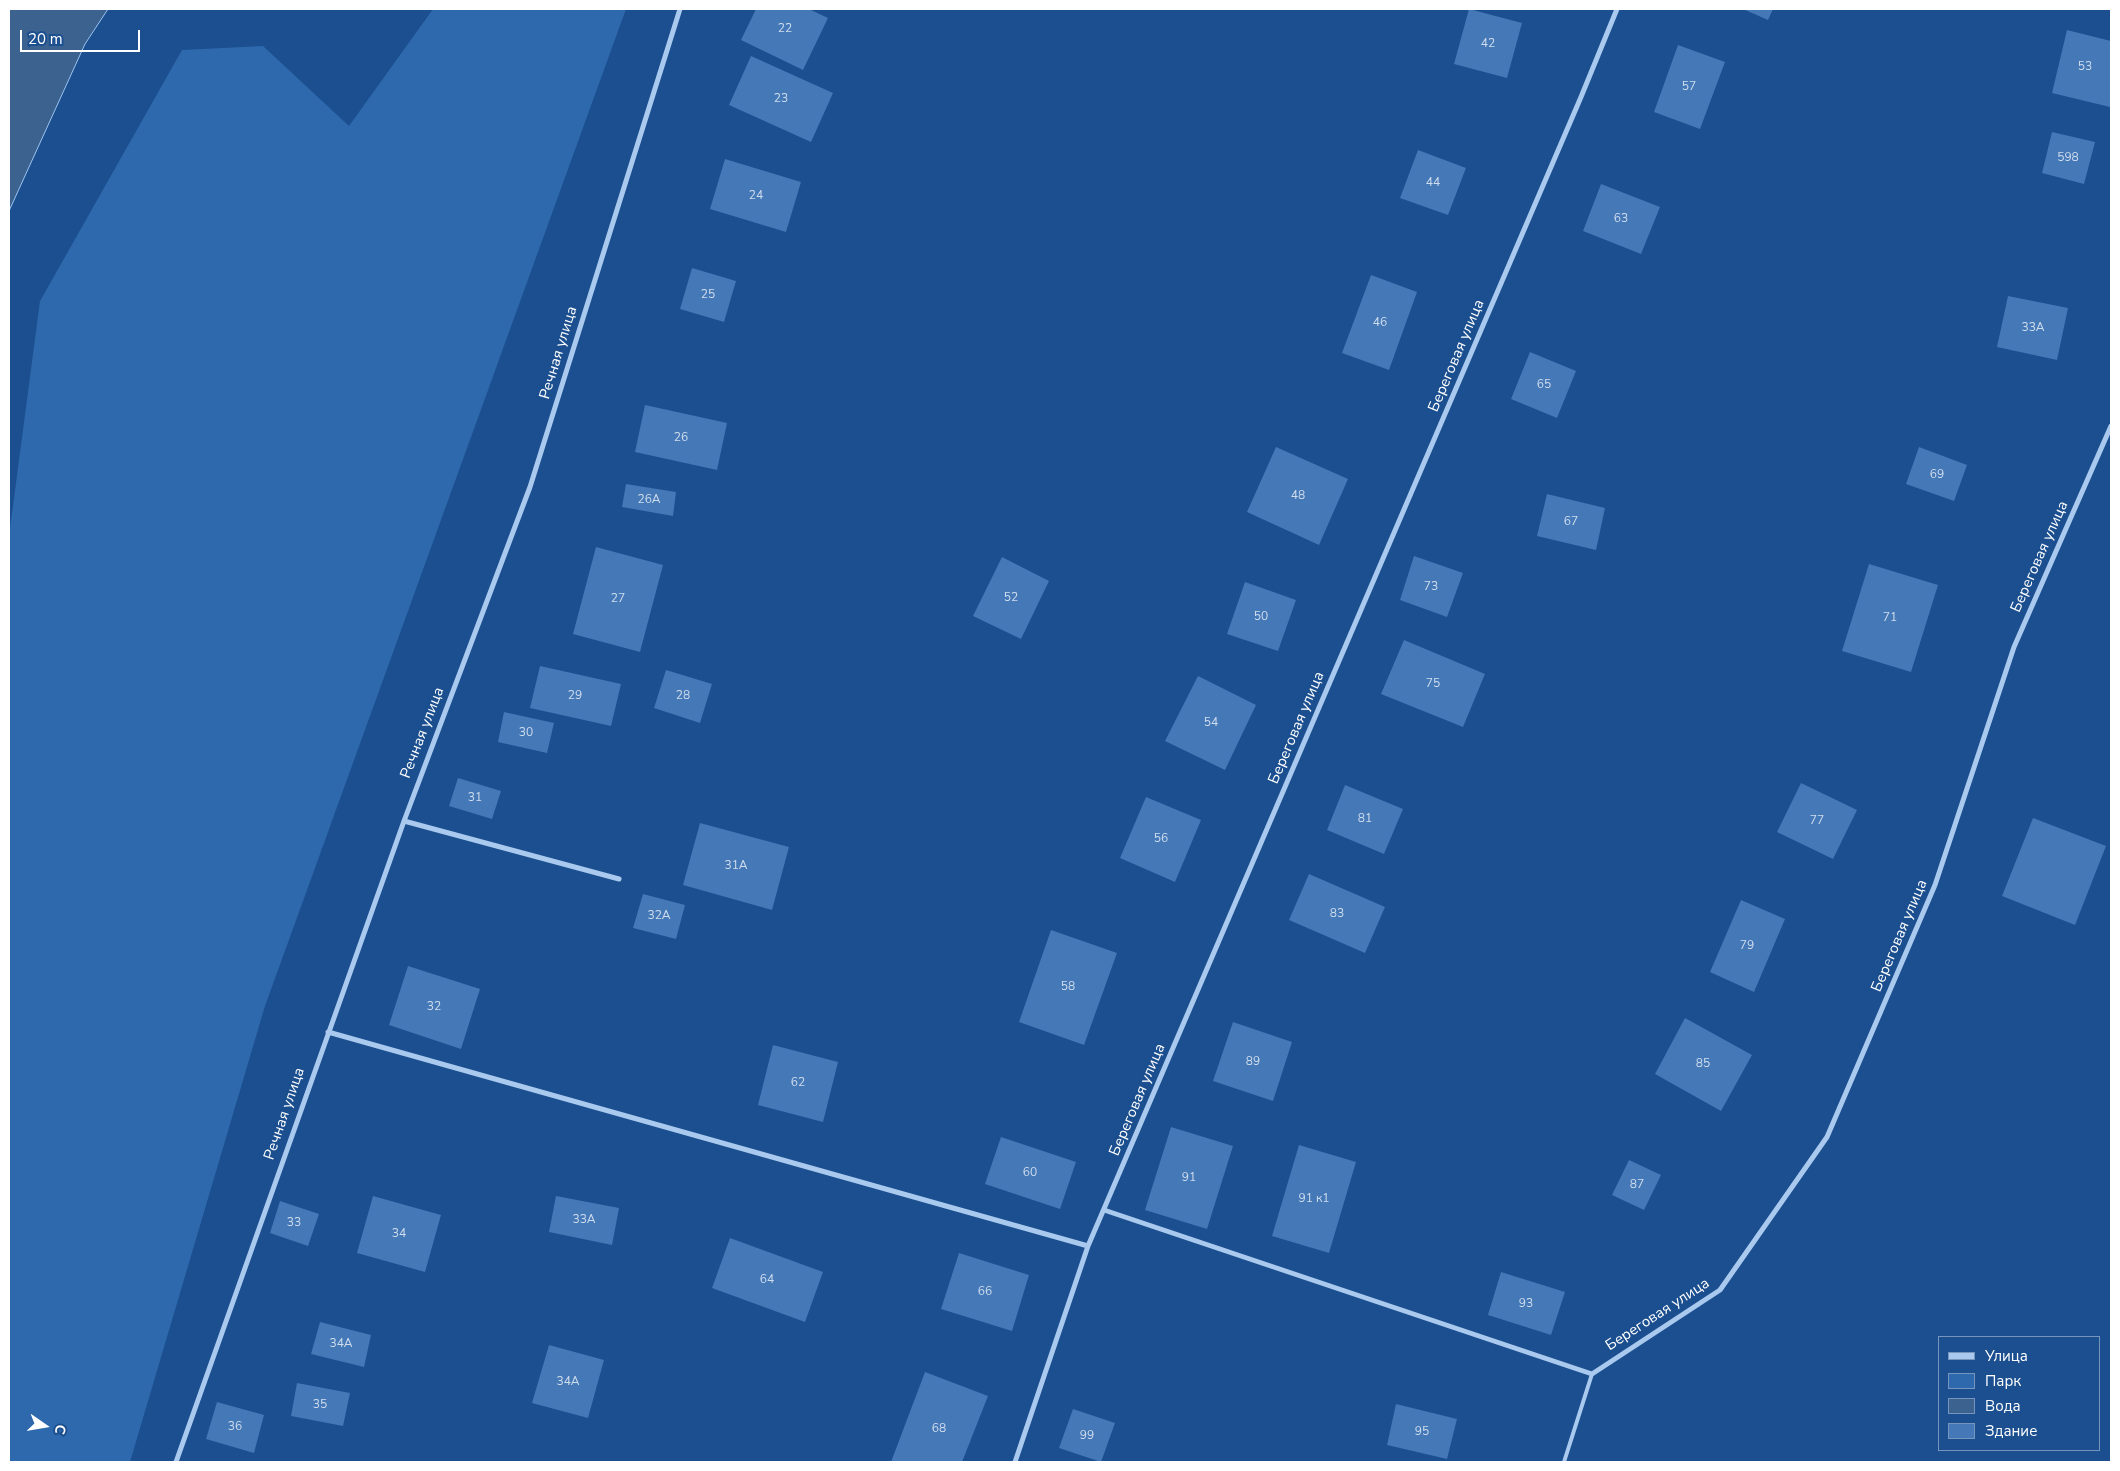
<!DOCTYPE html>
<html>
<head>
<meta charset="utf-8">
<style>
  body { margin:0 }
  #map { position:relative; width:2120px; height:1471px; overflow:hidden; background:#1b4f8f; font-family:"Nunito Sans",sans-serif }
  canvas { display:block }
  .frame { position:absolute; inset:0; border:10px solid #fff; pointer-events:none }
  .legend { position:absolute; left:1938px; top:1336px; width:162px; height:115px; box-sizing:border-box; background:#1b4f8f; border:1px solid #7695bc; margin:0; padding:6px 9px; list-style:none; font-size:15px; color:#fff }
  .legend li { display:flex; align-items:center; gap:10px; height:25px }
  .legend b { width:25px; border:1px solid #7695bc }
  .north { position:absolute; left:20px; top:1401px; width:50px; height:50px; -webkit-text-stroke:4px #1b4f8f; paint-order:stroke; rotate:103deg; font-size:14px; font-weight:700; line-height:20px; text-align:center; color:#fff }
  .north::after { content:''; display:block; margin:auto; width:18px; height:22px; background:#fff; clip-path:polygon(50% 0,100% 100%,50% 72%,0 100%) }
  .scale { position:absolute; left:20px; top:30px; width:120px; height:22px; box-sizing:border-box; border:2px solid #fff; border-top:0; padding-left:6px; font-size:15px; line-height:18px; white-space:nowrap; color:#fff; -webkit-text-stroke:4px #1b4f8f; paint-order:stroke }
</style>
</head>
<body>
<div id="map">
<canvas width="2120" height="1471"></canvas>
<div class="frame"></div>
<ul class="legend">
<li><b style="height:6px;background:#a9c9ee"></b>Улица</li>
<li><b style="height:14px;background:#2e69ad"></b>Парк</li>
<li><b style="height:14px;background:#3c6290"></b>Вода</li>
<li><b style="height:14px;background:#4478b7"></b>Здание</li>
</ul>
<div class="north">С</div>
<div class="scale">20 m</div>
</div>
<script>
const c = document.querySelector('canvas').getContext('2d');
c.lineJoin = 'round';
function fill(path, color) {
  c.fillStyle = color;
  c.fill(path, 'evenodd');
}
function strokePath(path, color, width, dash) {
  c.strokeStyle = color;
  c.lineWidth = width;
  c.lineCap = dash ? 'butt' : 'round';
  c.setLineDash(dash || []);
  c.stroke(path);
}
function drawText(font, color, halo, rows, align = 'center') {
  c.font = font + ' "Nunito Sans",sans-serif';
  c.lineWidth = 4.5;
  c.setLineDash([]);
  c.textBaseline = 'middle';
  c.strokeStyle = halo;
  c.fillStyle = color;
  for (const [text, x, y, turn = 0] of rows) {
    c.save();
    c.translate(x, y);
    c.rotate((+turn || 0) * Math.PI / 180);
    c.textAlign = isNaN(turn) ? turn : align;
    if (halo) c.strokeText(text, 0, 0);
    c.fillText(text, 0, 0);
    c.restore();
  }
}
const green = new Path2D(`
  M433,9H626L265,1006L130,1462H9V536L40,301L182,50L263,46L349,126Z`);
const water = new Path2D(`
  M9,9H108L85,44L9,211Z`);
const building = new Path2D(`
  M756,9H809L828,18L803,70L741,40Z
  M1469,9L1522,23L1507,78L1454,64Z
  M1743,9H1773L1768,20Z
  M2067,30L2111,41L2110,107L2052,93Z
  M1678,45L1725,62L1700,129L1654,112Z
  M751,56L833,93L811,142L729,105Z
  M2052,132L2095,142L2084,184L2042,173Z
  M1418,150L1466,168L1448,215L1400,198Z
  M725,159L801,182L786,232L710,209Z
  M1601,184L1660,207L1641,254L1583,231Z
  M692,268L736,281L724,322L680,309Z
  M1371,275L1417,292L1389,370L1342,353Z
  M2008,296L2068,308L2057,360L1997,347Z
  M1530,352L1576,371L1557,418L1511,399Z
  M645,405L727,423L717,470L635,452Z
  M1276,447L1348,479L1319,545L1247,512Z
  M1919,447L1967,465L1954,501L1906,484Z
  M626,484L676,492L673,516L622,507Z
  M1547,494L1605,508L1596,550L1537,536Z
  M596,547L663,565L640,652L573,634Z
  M1414,556L1463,573L1447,617L1400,600Z
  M1002,557L1049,581L1021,639L973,616Z
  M1869,564L1938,585L1911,672L1842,651Z
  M1245,582L1296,600L1278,651L1227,634Z
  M1404,640L1485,674L1463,727L1381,694Z
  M540,666L621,684L611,726L530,708Z
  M666,670L712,684L700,723L654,708Z
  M1198,676L1256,705L1225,770L1165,741Z
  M504,712L554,723L547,753L498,742Z
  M458,778L501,791L492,819L449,806Z
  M1801,783L1857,810L1833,859L1777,832Z
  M1345,785L1403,809L1384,854L1327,830Z
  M1146,797L1201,820L1175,882L1120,858Z
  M2033,818L2106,846L2075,925L2002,896Z
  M700,823L789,847L772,910L683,885Z
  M1309,874L1385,907L1365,953L1289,920Z
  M643,894L685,905L676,939L633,928Z
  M1741,900L1785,919L1754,992L1710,972Z
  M1051,930L1117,953L1084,1045L1019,1022Z
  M408,966L480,989L461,1049L389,1025Z
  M1685,1018L1752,1055L1721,1111L1655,1074Z
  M1233,1022L1292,1042L1273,1101L1213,1081Z
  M773,1045L838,1062L823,1122L758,1105Z
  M1171,1127L1233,1146L1207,1229L1145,1210Z
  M1001,1137L1076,1162L1060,1209L985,1184Z
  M1299,1145L1356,1162L1329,1253L1272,1236Z
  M1629,1160L1661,1175L1644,1210L1612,1195Z
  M373,1196L441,1215L425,1272L357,1253Z
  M556,1196L619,1208L612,1245L549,1232Z
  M280,1201L319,1214L308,1246L270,1233Z
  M730,1238L823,1272L805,1322L712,1288Z
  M959,1253L1029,1275L1012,1331L941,1309Z
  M1501,1272L1565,1292L1551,1335L1488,1315Z
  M320,1322L371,1335L364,1367L311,1354Z
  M549,1345L604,1360L588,1418L532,1403Z
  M925,1372L988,1396L962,1462H891Z
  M297,1383L350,1393L343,1426L291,1416Z
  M217,1402L264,1415L254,1453L206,1439Z
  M1396,1404L1457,1419L1447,1459L1387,1445Z
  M1073,1409L1115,1423L1101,1462L1059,1448Z`);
const lane = new Path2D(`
  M1564,1462L1592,1374`);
const street = new Path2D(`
  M404,821L619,879
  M328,1032L1088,1246
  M1104,1210L1592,1374L1720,1290L1827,1137L1935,885L2014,647L2111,426
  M176,1462L404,821L530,487L680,9
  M1015,1462L1088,1246L1581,97L1617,9`);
const numberNames = [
  ["22",785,29],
  ["42",1488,44],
  ["53",2085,67],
  ["57",1689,87],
  ["23",781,99],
  ["598",2068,158],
  ["44",1433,183],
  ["24",756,196],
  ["63",1621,219],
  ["25",708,295],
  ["46",1380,323],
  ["33А",2033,328],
  ["65",1544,385],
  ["26",681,438],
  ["69",1937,475],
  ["48",1298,496],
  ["26А",649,500],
  ["67",1571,522],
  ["73",1431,587],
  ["52",1011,598],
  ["27",618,599],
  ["50",1261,617],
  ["71",1890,618],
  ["75",1433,684],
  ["29",575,696],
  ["28",683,696],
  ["54",1211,723],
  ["30",526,733],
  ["31",475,798],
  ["81",1365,819],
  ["77",1817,821],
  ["56",1161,839],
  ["31А",736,866],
  ["83",1337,914],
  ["32А",659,916],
  ["79",1747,946],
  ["58",1068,987],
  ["32",434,1007],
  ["89",1253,1062],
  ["85",1703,1064],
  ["62",798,1083],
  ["60",1030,1173],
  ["91",1189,1178],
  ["87",1637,1185],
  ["91 к1",1314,1199],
  ["33А",584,1220],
  ["33",294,1223],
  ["34",399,1234],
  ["64",767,1280],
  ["66",985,1292],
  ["93",1526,1304],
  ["34А",341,1344],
  ["34А",568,1382],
  ["35",320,1405],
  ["36",235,1427],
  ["68",939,1429],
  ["95",1422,1432],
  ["99",1087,1436]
];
const streetNames = [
  ["Речная улица",559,353,-73],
  ["Береговая улица",1457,356,-67],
  ["Береговая улица",2040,557,-66],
  ["Береговая улица",1297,728,-67],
  ["Речная улица",423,733,-69],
  ["Береговая улица",1900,936,-67],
  ["Береговая улица",1138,1100,-67],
  ["Речная улица",285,1114,-71],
  ["Береговая улица",1658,1315,-33]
];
fill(green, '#2e69ad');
fill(water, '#3c6290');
strokePath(water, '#9cc4f0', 1);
fill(building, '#4478b7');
strokePath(lane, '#a9c9ee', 4);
strokePath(street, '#a9c9ee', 5);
drawText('12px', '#d0dded', null, numberNames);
drawText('15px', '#fff', '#1b4f8f', streetNames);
</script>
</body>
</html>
